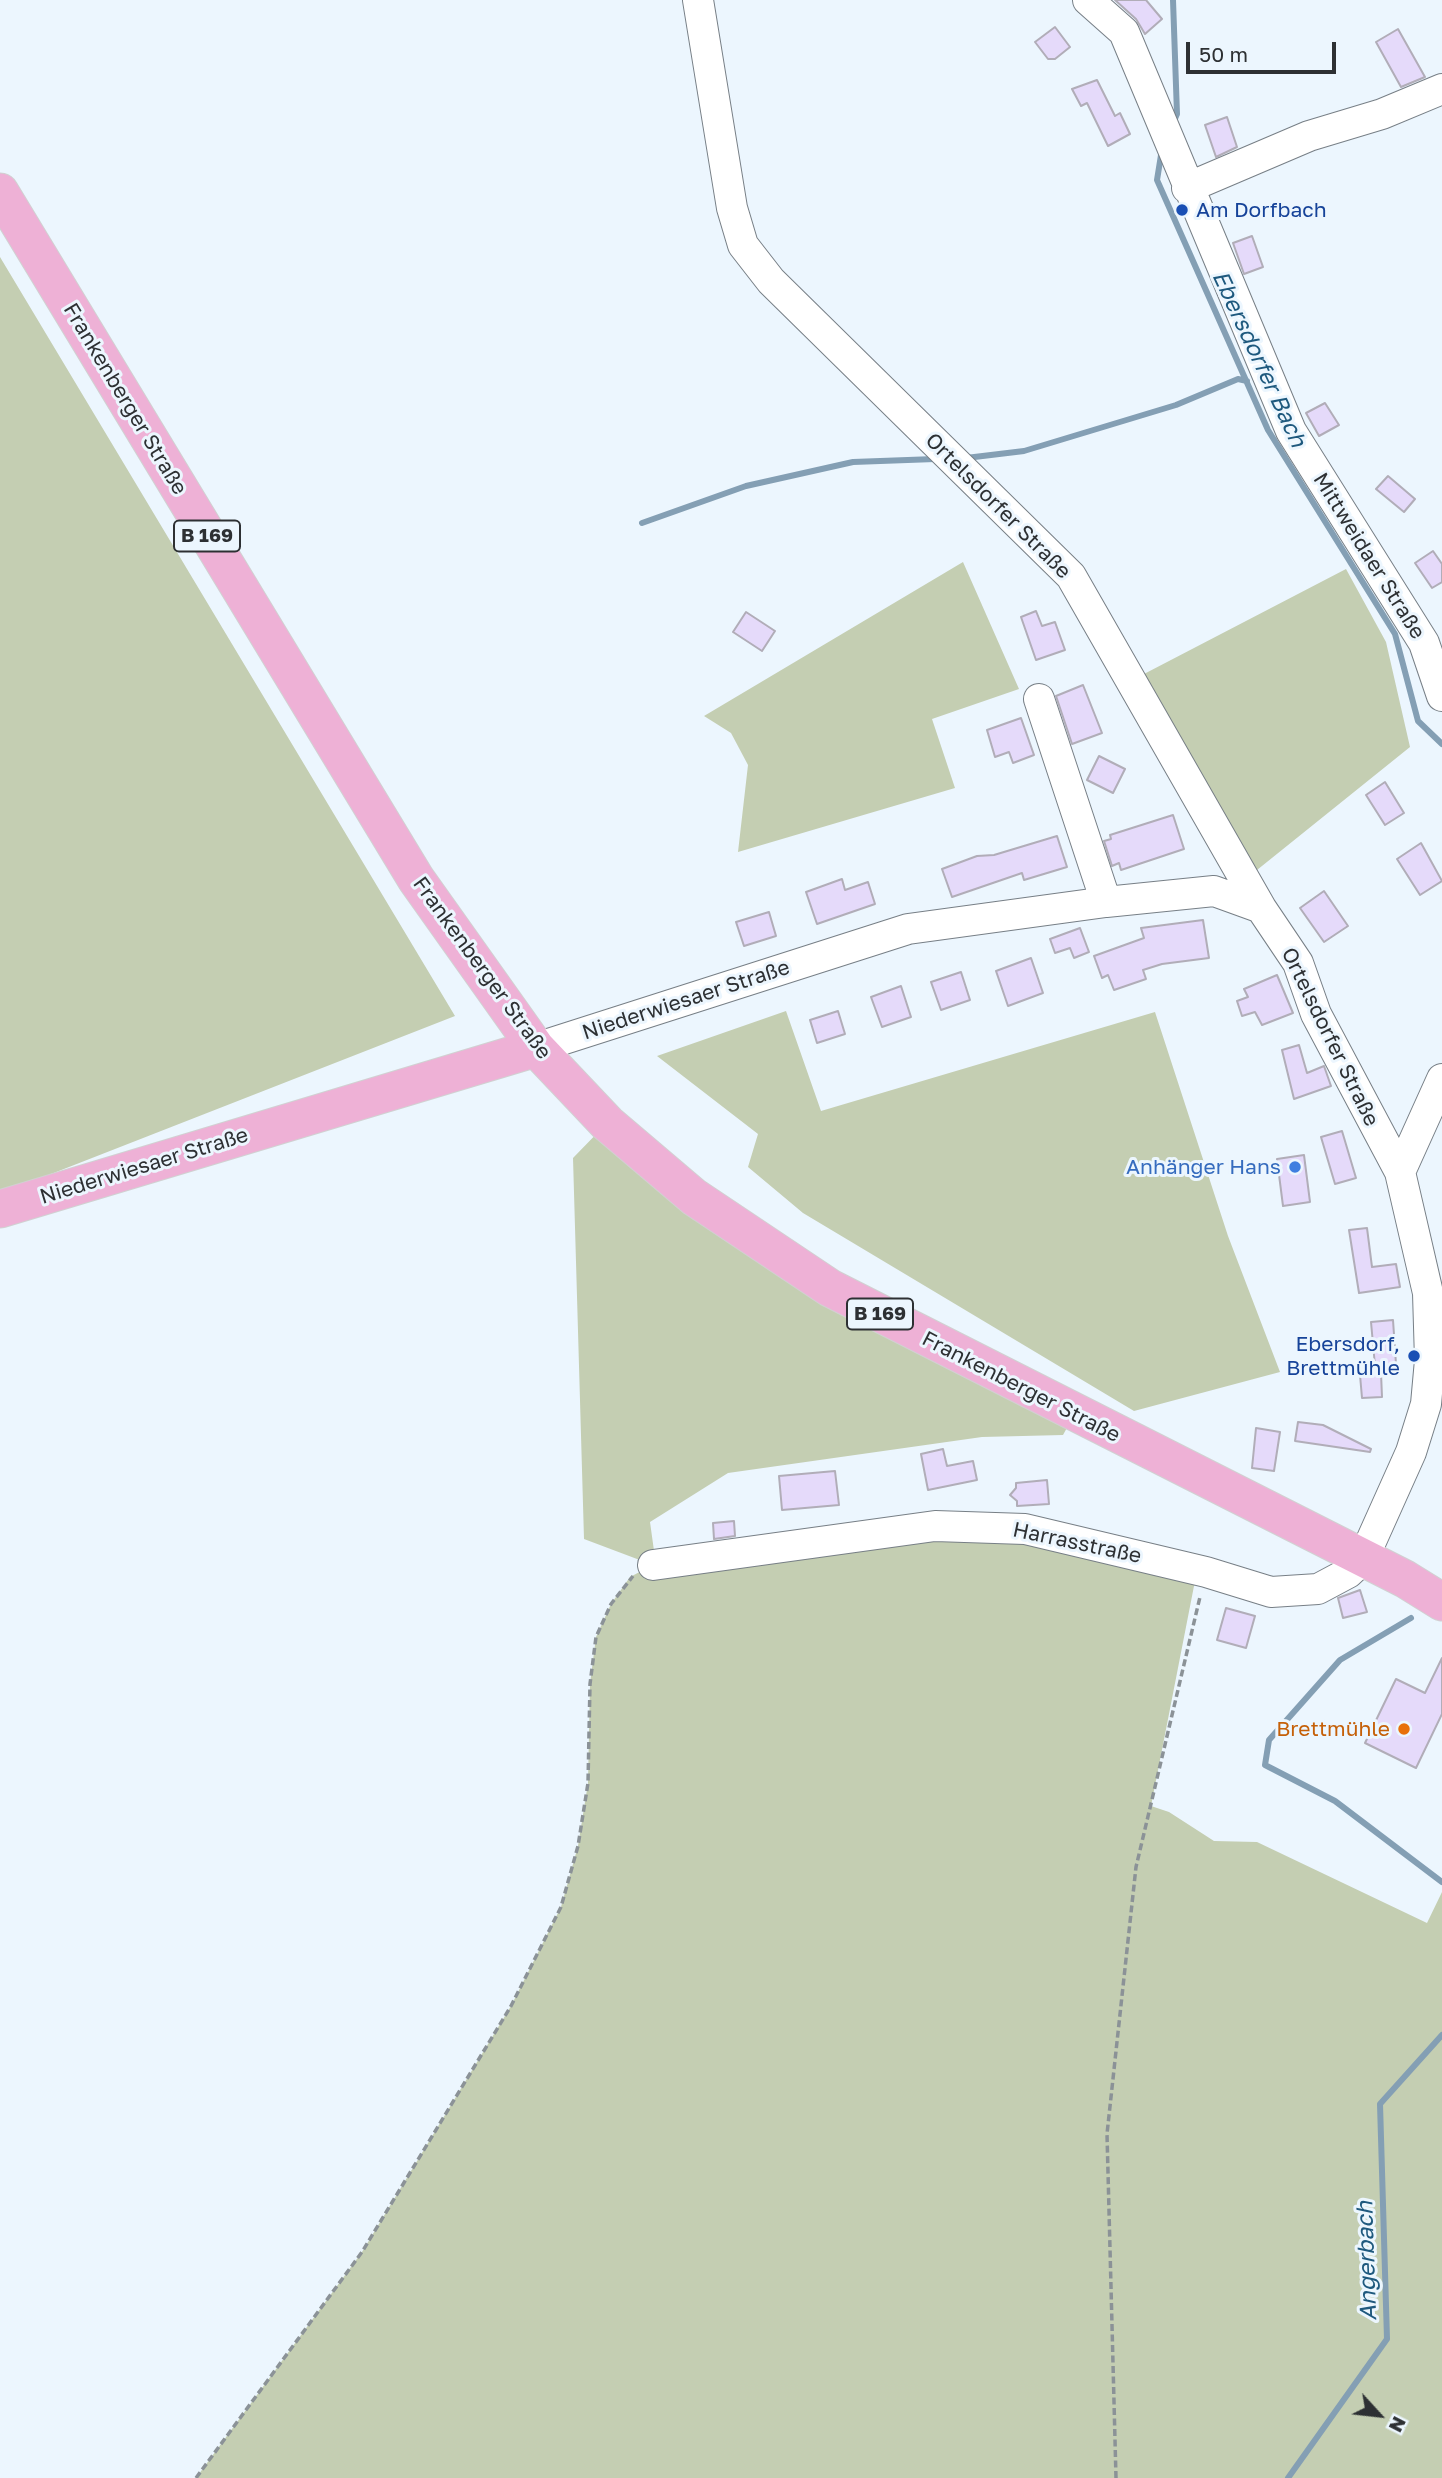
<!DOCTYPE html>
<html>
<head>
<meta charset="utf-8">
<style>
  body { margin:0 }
  #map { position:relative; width:1442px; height:2478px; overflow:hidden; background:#ecf6fe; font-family:"Golos Text",sans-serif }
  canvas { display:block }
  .north { position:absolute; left:1344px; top:2380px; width:70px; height:70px; -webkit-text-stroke:5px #ecf6fe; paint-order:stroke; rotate:117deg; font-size:19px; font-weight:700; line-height:28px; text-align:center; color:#2d3033 }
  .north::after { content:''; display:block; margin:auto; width:24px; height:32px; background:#2d3033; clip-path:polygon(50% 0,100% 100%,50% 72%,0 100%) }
  .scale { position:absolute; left:1186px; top:42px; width:150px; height:32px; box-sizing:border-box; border:4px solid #2d3033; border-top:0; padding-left:9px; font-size:21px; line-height:24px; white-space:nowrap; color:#2d3033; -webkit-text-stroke:5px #ecf6fe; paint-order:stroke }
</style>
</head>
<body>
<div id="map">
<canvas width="1442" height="2478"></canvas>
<div class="north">N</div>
<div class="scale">50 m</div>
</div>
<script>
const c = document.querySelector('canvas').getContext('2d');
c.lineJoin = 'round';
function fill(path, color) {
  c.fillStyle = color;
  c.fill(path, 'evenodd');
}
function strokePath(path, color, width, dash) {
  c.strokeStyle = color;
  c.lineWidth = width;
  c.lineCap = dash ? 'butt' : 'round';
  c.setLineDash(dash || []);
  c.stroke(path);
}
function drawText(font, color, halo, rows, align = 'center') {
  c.font = font + ' "Golos Text",sans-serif';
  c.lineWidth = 6;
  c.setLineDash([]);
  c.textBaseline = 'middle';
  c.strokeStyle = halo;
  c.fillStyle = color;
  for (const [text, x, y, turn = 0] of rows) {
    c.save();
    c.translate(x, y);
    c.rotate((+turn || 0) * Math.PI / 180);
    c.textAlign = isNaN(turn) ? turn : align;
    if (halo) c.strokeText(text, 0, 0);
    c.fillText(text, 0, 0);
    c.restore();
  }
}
const green = new Path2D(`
  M0,257L455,1016L0,1194Z
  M963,562L1019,689L932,719L955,788L738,852L748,765L731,733L704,716Z
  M1346,569L1386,642L1410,747L1257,870L1144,674Z
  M786,1011L821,1111L1155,1012L1228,1236L1280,1372L1134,1411L803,1213L748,1167L758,1134L657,1056Z
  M607,1123L636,1149L1074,1415L1063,1435L982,1437L728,1473L650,1522L655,1558L935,1526L1206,1572L1194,1586L1151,1806L1169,1812L1214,1841L1257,1842L1427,1923L1442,1892V2478H196L362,2252L511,2006L561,1907L578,1846L588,1783L590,1684L596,1637L611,1604L630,1577L653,1565L584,1539L573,1158Z`);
const stream = new Path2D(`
  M1173,0L1177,114L1173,123
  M1162,149L1157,180L1268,430L1395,634L1418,721L1442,744
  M966,458L1024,451L1176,405L1238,379L1247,381
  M642,523L746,486L853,462L935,459
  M1411,1618L1340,1660L1269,1740L1265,1765L1335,1801L1442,1882
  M1288,2478L1387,2339L1380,2104L1442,2035`);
const building = new Path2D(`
  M1115,0H1146L1162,19L1145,34L1136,19Z
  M1055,27L1070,47L1055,59H1048L1035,42Z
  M1398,29L1425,77L1401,87L1376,42Z
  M1097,80L1115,116L1120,113L1130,134L1108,146L1087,103L1081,106L1072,89Z
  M1227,117L1237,147L1216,157L1205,125Z
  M1252,236L1263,267L1244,274L1233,243Z
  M1325,403L1339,425L1319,436L1306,413Z
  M1388,476L1415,499L1404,512L1376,489Z
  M1433,551L1442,564V582L1432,588L1415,563Z
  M1036,611L1042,626L1055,622L1065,650L1036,660L1021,617Z
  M746,612L775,631L762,651L733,632Z
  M1083,685L1102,733L1072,744L1056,696Z
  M1021,718L1034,755L1013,763L1009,752L995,757L987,730Z
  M1099,756L1125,769L1113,793L1087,780Z
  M1385,782L1404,813L1385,825L1366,795Z
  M1173,815L1184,849L1121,870L1119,863L1112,866L1104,841L1111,839L1110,835Z
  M1057,836L1067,867L1024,880L1022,873L952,897L942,869L977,856L994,855Z
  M1421,843L1442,881L1420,895L1397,859Z
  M842,879L845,890L868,882L875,904L817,924L806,892Z
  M1324,891L1348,926L1324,942L1300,908Z
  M769,912L776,936L744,946L736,922Z
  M1203,920L1209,958L1162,964L1143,970L1146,979L1114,990L1108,975L1102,978L1094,956L1144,938L1141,928Z
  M1080,928L1089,952L1074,958L1070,948L1055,953L1050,939Z
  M1031,958L1043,993L1008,1006L996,971Z
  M961,972L970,1000L941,1010L931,982Z
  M1277,975L1293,1013L1262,1025L1255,1012L1242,1016L1237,1001L1248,997L1244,989Z
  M901,986L911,1017L882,1027L871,997Z
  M838,1011L845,1034L817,1043L810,1020Z
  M1299,1045L1307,1073L1324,1066L1331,1086L1294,1099L1282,1050Z
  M1342,1131L1356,1178L1335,1184L1321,1137Z
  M1304,1155L1310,1202L1283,1206L1277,1159Z
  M1367,1228L1372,1267L1396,1264L1400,1287L1359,1293L1349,1230Z
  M1393,1320L1396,1364L1375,1366L1371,1322Z
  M1381,1373L1382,1397L1362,1398L1360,1375Z
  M1298,1422L1323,1425L1371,1449L1370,1452L1295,1441Z
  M1256,1428L1280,1432L1274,1471L1252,1468Z
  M943,1449L947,1466L973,1461L977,1480L928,1490L921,1454Z
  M835,1471L839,1505L782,1510L779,1476Z
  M1047,1480L1049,1504L1017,1506V1501L1010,1495L1016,1488V1483Z
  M734,1521L735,1536L714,1539L713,1523Z
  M1360,1590L1367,1612L1343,1618L1338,1598Z
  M1226,1608L1255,1616L1246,1648L1217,1640Z
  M1442,1658V1714L1416,1768L1365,1743L1396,1679L1425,1693Z`);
const path = new Path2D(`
  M196,2478L362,2252L511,2006L561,1907L578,1846L588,1783L590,1684L596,1637L611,1604L633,1576
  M1116,2478L1107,2134L1136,1867L1200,1597`);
const minor = new Path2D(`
  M1088,0L1124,32L1291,431L1424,643L1442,696
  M1187,188L1309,136L1382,114L1442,89
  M1039,699L1106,902
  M536,1048L908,929L1106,902L1214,891L1261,908
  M1400,1172L1442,1079
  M653,1565L935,1526L1025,1529L1206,1572L1271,1592L1318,1589L1348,1573L1363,1559L1411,1452L1426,1404L1430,1360L1428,1293L1400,1172L1316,1014L1298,963L1261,908L1071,576L771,281L743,245L732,208L698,0`);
const major = new Path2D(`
  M0,192L416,879L536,1048L607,1123L694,1197L830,1288L1405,1579L1442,1602
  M0,1209L536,1048`);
const markers = [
  [1182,210,7,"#1a4fb4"],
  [1295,1167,7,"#3f7fe0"],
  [1414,1356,7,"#1a4fb4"],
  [1404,1729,7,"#e8710a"]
];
const shields = [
  [207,536,66],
  [880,1314,66]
];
const shieldNames = [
  ["B 169",207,536],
  ["B 169",880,1314]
];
const transitNames = [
  ["Am Dorfbach",1196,210],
  ["Ebersdorf,",1400,1344,"right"],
  ["Brettmühle",1400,1368,"right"]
];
const streetNames = [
  ["Frankenberger Straße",125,399,59],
  ["Ortelsdorfer Straße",998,506,45],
  ["Mittweidaer Straße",1369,556,58],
  ["Frankenberger Straße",482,968,54],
  ["Niederwiesaer Straße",686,1000,-18],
  ["Ortelsdorfer Straße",1330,1037,64],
  ["Niederwiesaer Straße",144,1166,-17],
  ["Frankenberger Straße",1021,1387,27],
  ["Harrasstraße",1077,1543,12]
];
const shopNames = [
  ["Anhänger Hans",1281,1167]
];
const foodNames = [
  ["Brettmühle",1390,1729]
];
const waterNames = [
  ["Ebersdorfer Bach",1259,359,65],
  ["Angerbach",1367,2261,-92]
];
fill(green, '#c4ceb2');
strokePath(stream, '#849fb4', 6);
fill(building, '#e5dafa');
strokePath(building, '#b1adb8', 2);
strokePath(minor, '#777f86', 32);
strokePath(major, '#d1d1d2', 39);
strokePath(path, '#8b9297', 3.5, [7, 3.5]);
strokePath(minor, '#fff', 30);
strokePath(major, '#eeb1d6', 37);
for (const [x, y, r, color] of markers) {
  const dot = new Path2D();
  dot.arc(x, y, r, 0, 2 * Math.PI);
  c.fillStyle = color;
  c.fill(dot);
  strokePath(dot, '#ecf6fe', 2.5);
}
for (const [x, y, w] of shields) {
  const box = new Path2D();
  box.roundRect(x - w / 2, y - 15.5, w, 31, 5);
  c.fillStyle = '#ecf6fe';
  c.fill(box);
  strokePath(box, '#2d3033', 2);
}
drawText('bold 19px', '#2d3033', null, shieldNames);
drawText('21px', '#164399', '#ecf6fe', transitNames, 'left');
drawText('21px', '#2d3033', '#ecf6fe', streetNames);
drawText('21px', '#366cbe', '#ecf6fe', shopNames, 'right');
drawText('21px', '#c56008', '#ecf6fe', foodNames, 'right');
drawText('italic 23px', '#1e597e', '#ecf6fe', waterNames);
</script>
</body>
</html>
